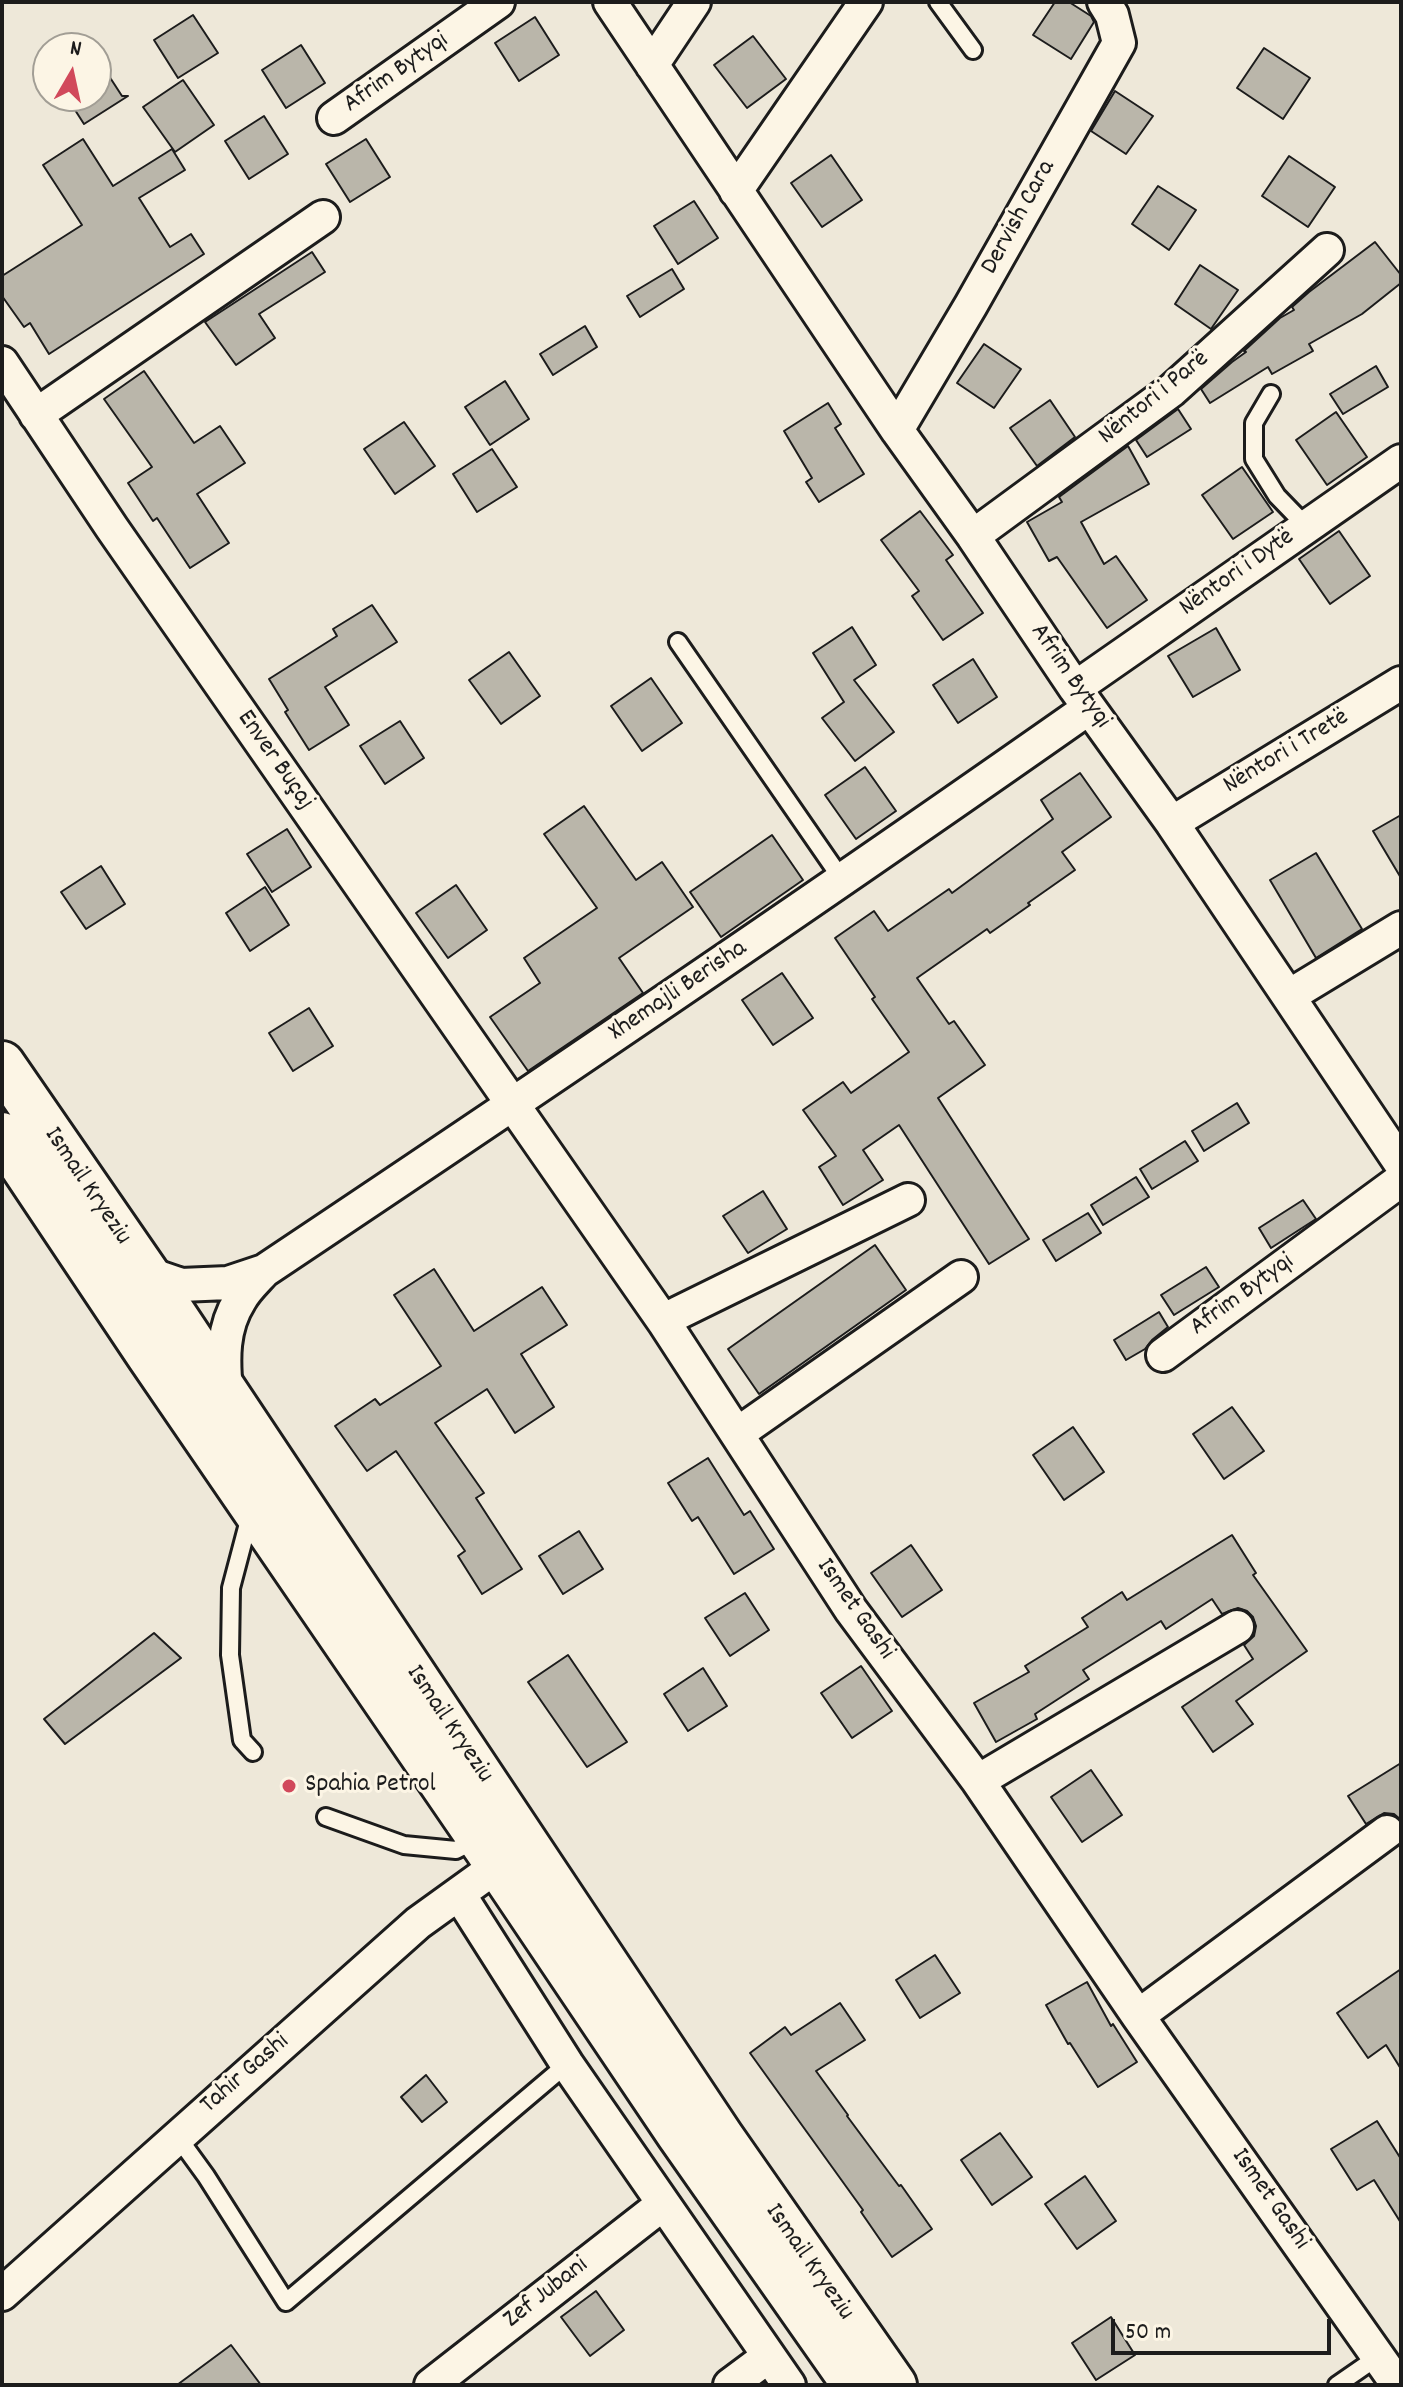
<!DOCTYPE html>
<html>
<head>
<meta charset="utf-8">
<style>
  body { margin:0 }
  #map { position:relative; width:1403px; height:2387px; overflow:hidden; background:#eee8d9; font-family:Dekko,sans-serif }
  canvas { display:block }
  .frame { position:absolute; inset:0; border:4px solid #1c1c1c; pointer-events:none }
  .north { position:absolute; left:32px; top:32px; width:80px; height:80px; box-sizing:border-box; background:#fcf5e5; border:2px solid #a29e95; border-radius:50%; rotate:9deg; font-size:22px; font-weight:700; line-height:32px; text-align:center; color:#1c1c1c }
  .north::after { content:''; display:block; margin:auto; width:28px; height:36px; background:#d1495b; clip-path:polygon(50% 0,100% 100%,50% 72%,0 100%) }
  .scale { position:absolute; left:1111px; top:2319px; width:220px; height:36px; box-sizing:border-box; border:4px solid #1c1c1c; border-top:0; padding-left:10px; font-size:24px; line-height:28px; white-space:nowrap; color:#1c1c1c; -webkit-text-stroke:6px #fcf5e5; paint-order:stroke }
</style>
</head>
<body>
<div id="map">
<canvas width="1403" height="2387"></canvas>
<div class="frame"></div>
<div class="north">N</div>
<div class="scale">50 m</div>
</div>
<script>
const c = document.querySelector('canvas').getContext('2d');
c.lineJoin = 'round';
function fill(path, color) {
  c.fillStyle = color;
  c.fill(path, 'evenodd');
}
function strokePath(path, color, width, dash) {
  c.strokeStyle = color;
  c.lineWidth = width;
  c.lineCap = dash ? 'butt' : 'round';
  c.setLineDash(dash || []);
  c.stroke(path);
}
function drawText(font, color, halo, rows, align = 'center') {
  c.font = font + ' Dekko,sans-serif';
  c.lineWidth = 6;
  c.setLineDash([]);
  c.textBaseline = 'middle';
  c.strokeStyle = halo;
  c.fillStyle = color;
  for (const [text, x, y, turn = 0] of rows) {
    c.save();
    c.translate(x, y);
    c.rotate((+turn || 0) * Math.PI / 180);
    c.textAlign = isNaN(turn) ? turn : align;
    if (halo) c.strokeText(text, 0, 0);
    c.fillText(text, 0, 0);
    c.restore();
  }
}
const building = new Path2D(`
  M1055,2H1069L1091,16L1094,22L1071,59L1033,35Z
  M193,15L218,53L178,78L154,40Z
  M535,17L559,55L519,81L495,43Z
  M753,36L786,79L747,108L714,65Z
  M301,45L325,83L286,108L262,70Z
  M1264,48L1310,78L1283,119L1237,88Z
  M96,56L122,96H128L84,124L66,96H96Z
  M183,80L214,125L175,152L143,107Z
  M1115,91L1153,116L1126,154L1091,131Z
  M264,116L288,154L249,179L225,141Z
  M83,139L113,186L172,149L185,170L139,198L170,247L191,234L204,254L49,354L30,323L24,327L2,296V276L82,225L43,165Z
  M366,139L390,177L350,202L326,164Z
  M831,155L862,200L822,227L791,183Z
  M1289,156L1335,187L1308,227L1262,196Z
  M1158,186L1196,210L1169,250L1132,224Z
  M694,201L718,238L678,264L654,226Z
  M1375,242L1401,275V283L1362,314L1309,344L1313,351L1272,374L1268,367L1210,403L1201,389L1232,362L1246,352L1244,351L1280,318L1294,310L1292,307L1309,292Z
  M312,252L325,272L259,314L275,338L236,365L205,322Z
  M1200,265L1238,290L1211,329L1175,304Z
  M672,269L684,289L640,317L627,296Z
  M585,326L597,347L553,375L540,354Z
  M984,344L1021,369L994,408L957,383Z
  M1376,366L1388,387L1343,414L1330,394Z
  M144,371L194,443L220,426L245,463L197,494L229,543L190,568L157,518L153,521L128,483L152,467L104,399Z
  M505,381L529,419L490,445L465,407Z
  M1050,400L1075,437L1037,466L1010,428Z
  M828,403L841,424L835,428L864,474L819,502L806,482L812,478L784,431Z
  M1178,409L1191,429L1147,457L1136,440Z
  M1336,412L1367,457L1327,485L1296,440Z
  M404,422L435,466L395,494L364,449Z
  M1128,446L1149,484L1081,522L1104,564L1116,556L1147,600L1107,628L1057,557L1049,561L1027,522L1062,502L1059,497Z
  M492,449L517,487L477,512L453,474Z
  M1242,467L1273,512L1233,539L1202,495Z
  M920,511L953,555L946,560L983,613L943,640L912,596L919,591L881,540Z
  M1339,531L1370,576L1330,604L1299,559Z
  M372,605L397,642L325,687L349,725L309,750L285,712L288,710L269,679L337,636L333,629Z
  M852,627L876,665L854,680L894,732L855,761L822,718L844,702L813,653Z
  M1216,628L1240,670L1193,697L1168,656Z
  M509,652L540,696L501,724L469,680Z
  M973,659L997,697L958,723L933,685Z
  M651,678L682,723L642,751L611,706Z
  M400,721L424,758L385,784L360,746Z
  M865,767L896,811L856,839L825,795Z
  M1080,773L1111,817L1062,852L1075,870L1028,903L1030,905L990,933L987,929L917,978L949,1024L954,1021L985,1065L938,1098L1029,1239L989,1264L899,1125L863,1150L883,1180L843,1205L819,1167L836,1156L803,1110L843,1082L851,1093L909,1052L872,999L875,997L835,938L874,911L888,931L949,889L952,893L1053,819L1041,800Z
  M584,806L636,880L662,862L693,907L619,958L643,993L528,1071L490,1017L540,983L524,958L597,908L544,834Z
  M1401,815V878L1373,831Z
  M287,829L311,867L272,892L247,854Z
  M772,835L803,880L721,937L690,892Z
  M1316,853L1362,929L1316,958L1270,880Z
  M101,866L125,904L86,929L61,892Z
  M456,885L487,930L448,958L416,913Z
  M265,887L289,925L250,951L226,913Z
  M782,973L813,1018L773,1045L742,1000Z
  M309,1008L333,1046L293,1071L269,1033Z
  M1237,1103L1249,1123L1204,1151L1192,1131Z
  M1185,1141L1198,1161L1152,1189L1140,1169Z
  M1136,1177L1149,1197L1103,1225L1091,1205Z
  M763,1191L787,1229L748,1253L723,1216Z
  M1303,1200L1316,1219L1271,1248L1259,1228Z
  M1088,1213L1101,1233L1056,1261L1043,1240Z
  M875,1245L906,1290L759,1394L728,1349Z
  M1206,1267L1219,1287L1174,1315L1161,1295Z
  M434,1269L474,1331L542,1287L567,1325L521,1354L554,1407L515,1433L487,1389L435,1423L484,1493L476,1498L522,1569L482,1594L458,1556L465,1551L396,1451L367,1471L335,1426L375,1399L380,1405L441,1366L394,1295Z
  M1159,1312L1168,1327L1152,1340L1145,1349L1126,1360L1114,1340Z
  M1232,1407L1264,1451L1224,1479L1193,1434Z
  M1073,1427L1104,1472L1064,1500L1033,1455Z
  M708,1458L744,1515L750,1511L774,1549L734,1574L698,1517L692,1521L668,1483Z
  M579,1531L603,1569L563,1594L539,1556Z
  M1232,1535L1256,1573L1253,1575L1307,1651L1236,1701L1253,1724L1213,1752L1182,1707L1253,1659L1244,1645L1254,1636L1256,1626L1253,1617L1247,1611L1238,1608L1222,1614L1212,1599L1166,1629L1161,1621L1083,1670L1089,1679L1035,1714L1037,1719L996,1742L974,1703L1029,1672L1025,1666L1088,1627L1082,1618L1122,1592L1127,1600Z
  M911,1545L942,1590L902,1617L871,1573Z
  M745,1593L769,1630L730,1656L705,1618Z
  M154,1633L181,1658L65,1744L44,1719Z
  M568,1655L627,1742L587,1767L528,1682Z
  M861,1666L892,1711L852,1738L821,1693Z
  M703,1668L727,1706L688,1731L664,1694Z
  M1401,1763V1820L1394,1814L1384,1813L1366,1824L1348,1796Z
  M1091,1770L1122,1815L1082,1842L1051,1797Z
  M935,1955L960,1993L920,2018L896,1980Z
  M1401,1969V2069L1386,2045L1368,2058L1337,2013Z
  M1087,1982L1111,2026L1113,2024L1137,2062L1098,2087L1070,2043L1068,2044L1046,2005Z
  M840,2003L865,2040L816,2071L848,2115L847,2116L899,2186L901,2185L932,2229L892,2257L861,2212L863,2210L750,2053L785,2027L791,2035Z
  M426,2075L447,2102L422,2122L401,2097Z
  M1377,2121L1401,2159V2223L1374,2180L1357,2190L1331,2149Z
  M1000,2133L1032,2177L992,2205L961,2160Z
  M1085,2176L1116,2221L1077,2249L1045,2204Z
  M596,2291L624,2330L590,2356L561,2317Z
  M1111,2317L1135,2355L1096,2380L1072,2343Z
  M231,2345L261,2385H177Z`);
const service = new Path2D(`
  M938,2L973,50
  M1271,394L1254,423V459L1277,496L1307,527
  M678,642L843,881
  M250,1516L231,1588L230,1655L242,1740L253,1752
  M326,1817L404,1845L456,1850L477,1839
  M177,2136L206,2176L286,2302L567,2064
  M1337,2385L1379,2356`);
const minor = new Path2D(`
  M610,2L897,430L973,536L1075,688L1172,823L1401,1164
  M652,65L694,2
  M334,118L498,2
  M736,191L866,2
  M2,363L112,528L664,1322L851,1610L978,1781L1138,2016L1398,2385
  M36,415L323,217
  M897,430L971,305L1119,43L1112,15L1104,2
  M973,536L1172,390L1327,250
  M1075,688L1401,461
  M1172,823L1401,683
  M1289,996L1401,928
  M146,1273L181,1285L228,1283L264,1271C541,1086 817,899 1089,708
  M664,1322L678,1313L908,1200
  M1163,1355L1401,1180
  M226,1391C223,1360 222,1328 240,1300C246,1289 256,1280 264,1271
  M737,1434L961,1277
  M978,1781L1237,1627
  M459,1894L567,2064L789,2385
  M1138,2016L1387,1832
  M2,2294L418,1923L515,1853
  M431,2385L663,2204
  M730,2385L769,2356`);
const secondary = new Path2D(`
  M2,1064L146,1273L721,2137L894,2385
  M2,1135L149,1355L498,1865L679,2134L855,2385`);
const markers = [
  [289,1786,8,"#d1495b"]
];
const streetNames = [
  ["Afrim Bytyqi",397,74,-35],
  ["Dervish Cara",1020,218,-61],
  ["Nëntori i Parë",1155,399,-39],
  ["Nëntori i Dytë",1238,574,-35],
  ["Afrim Bytyqi",1069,677,55],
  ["Nëntori i Tretë",1287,753,-31],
  ["Enver Buçaj",274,761,55],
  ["Xhemajli Berisha",679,992,-34],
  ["Ismail Kryeziu",86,1187,56],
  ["Afrim Bytyqi",1243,1296,-36],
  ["Ismet Gashi",854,1610,55],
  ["Ismail Kryeziu",448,1725,56],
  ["Tahir Gashi",246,2075,-41],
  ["Ismet Gashi",1269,2200,55],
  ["Ismail Kryeziu",808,2263,55],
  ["Zef Jubani",547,2294,-38]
];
const poiNames = [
  ["Spahia Petrol",305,1786]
];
fill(building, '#bab6aa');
strokePath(building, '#1c1c1c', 2);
strokePath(service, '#1c1c1c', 22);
strokePath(minor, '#1c1c1c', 38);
strokePath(secondary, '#1c1c1c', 50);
strokePath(service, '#fcf5e5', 16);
strokePath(minor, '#fcf5e5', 32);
strokePath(secondary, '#fcf5e5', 44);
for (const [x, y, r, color] of markers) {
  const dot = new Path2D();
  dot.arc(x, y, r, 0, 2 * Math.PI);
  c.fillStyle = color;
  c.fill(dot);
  strokePath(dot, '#fcf5e5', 3);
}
drawText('26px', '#1c1c1c', '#fcf5e5', streetNames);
drawText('26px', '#1c1c1c', '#fcf5e5', poiNames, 'left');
</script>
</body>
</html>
